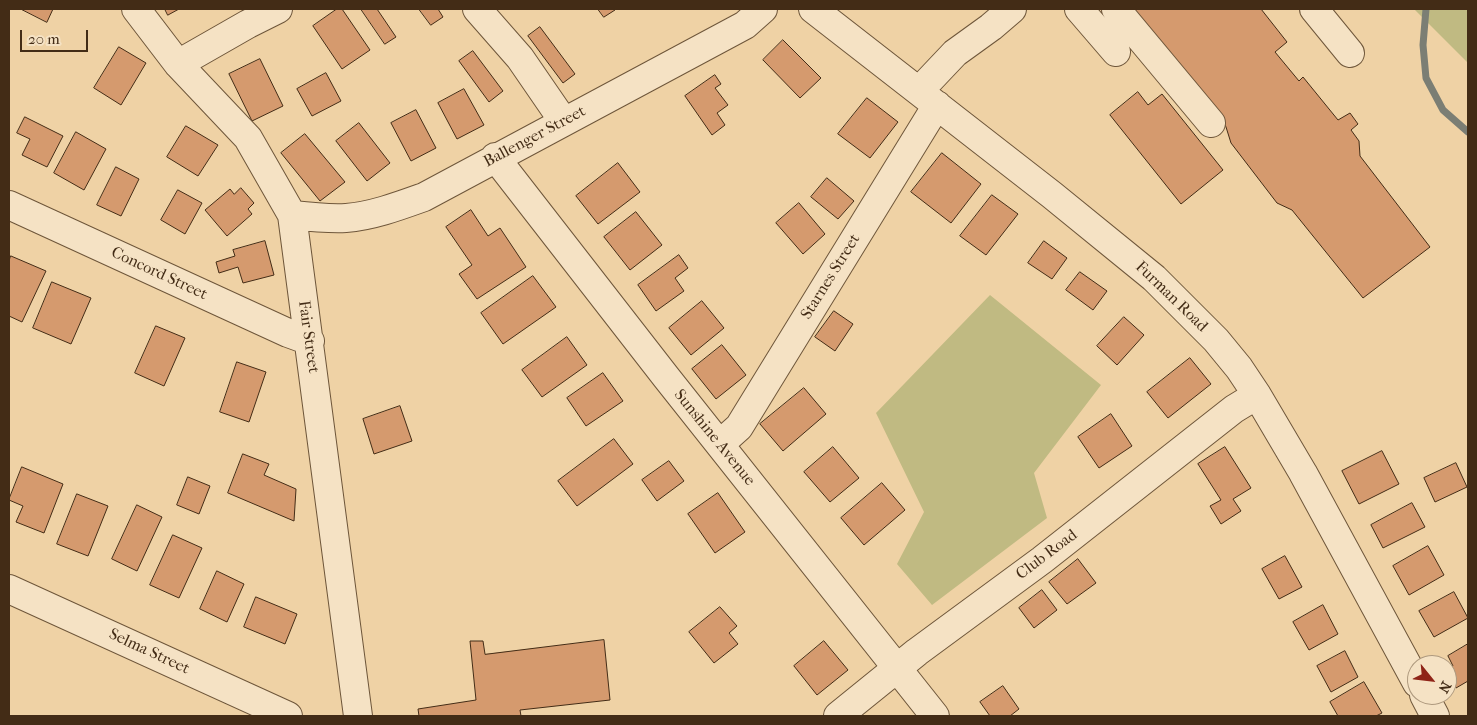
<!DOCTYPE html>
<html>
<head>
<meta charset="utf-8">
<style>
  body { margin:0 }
  #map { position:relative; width:1477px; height:725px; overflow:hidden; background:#efd2a5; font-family:"IM FELL French Canon",serif }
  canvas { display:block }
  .frame { position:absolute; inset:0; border:10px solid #432c16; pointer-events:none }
  .north { position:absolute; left:1407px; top:655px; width:50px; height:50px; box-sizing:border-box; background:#f5e2c4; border:1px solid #ae997e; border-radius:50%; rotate:119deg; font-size:14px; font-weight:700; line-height:20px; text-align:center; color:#432c16 }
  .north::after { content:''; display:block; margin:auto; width:18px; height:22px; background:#8f2418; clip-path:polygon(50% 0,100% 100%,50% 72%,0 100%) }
  .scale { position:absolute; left:20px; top:30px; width:68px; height:22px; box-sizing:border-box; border:2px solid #432c16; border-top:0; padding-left:6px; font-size:15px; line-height:18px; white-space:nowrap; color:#432c16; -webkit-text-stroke:4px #f5e2c4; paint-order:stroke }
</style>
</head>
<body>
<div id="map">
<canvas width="1477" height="725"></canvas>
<div class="frame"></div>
<div class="north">N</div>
<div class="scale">20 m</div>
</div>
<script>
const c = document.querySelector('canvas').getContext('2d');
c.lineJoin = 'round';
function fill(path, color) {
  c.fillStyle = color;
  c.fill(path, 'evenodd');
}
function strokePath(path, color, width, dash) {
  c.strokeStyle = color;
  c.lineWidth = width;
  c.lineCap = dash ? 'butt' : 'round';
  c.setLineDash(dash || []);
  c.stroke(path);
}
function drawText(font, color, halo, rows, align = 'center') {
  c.font = font + ' "IM FELL French Canon",serif';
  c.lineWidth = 4.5;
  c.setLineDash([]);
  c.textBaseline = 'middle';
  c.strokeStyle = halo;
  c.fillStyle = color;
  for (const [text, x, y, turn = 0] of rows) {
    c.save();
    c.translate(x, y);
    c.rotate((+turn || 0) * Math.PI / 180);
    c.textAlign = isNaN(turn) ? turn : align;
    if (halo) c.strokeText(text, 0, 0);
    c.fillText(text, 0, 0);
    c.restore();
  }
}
const green = new Path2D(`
  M1414,9H1468V63Z
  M990,295L1101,385L1034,473L1047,518L932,605L897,564L924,512L876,413Z`);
const stream = new Path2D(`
  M1426,9L1423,45L1426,78L1443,110L1468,132`);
const building = new Path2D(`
  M21,9H53L47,22Z
  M165,9H179L168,15Z
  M337,9H342L370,50L342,69L313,26Z
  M361,9H377L396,37L385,44Z
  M419,9H438L443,17L431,25Z
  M598,9H614L615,10L604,17Z
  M1133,9H1261L1287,42L1275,52L1299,81L1303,77L1338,120L1350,113L1358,124L1351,130L1359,141L1360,156L1430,247L1363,298L1292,210L1277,203L1231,143L1226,127Z
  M540,27L575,74L563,83L528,36Z
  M783,40L821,78L800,98L763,60Z
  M119,47L146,63L121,105L94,88Z
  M473,51L503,91L489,102L459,61Z
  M260,59L283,106L252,121L229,74Z
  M326,73L341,101L312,116L297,89Z
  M715,75L721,84L715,88L728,105L717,113L725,125L712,135L685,96Z
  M464,89L484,125L457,139L438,103Z
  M1138,92L1148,105L1162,94L1223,170L1181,204L1110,115Z
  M867,98L898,122L870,158L838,134Z
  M416,110L436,148L411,161L391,123Z
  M25,117L63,136L47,167L22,155L30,139L17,133Z
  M359,123L390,163L367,181L336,141Z
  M186,126L218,145L198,176L167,157Z
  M76,132L106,149L84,190L54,173Z
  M305,134L345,182L320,201L281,153Z
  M942,153L981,184L951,223L911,192Z
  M618,163L640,192L598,224L576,196Z
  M116,167L139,179L121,216L97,205Z
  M827,178L854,201L838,219L811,197Z
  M241,188L254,203L248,209L252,214L227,236L205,210L230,189L234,194Z
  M178,190L202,203L185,234L161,220Z
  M992,195L1018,214L986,255L960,236Z
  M799,203L825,234L803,254L776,223Z
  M471,210L488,236L500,228L526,267L477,299L459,274L472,265L446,227Z
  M636,212L662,245L630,270L604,237Z
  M265,241L274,275L243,283L238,267L219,273L216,262L235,256L233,250Z
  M1044,241L1067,258L1052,279L1028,263Z
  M679,255L688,268L675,278L684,291L656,311L638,285Z
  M11,256L46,271L22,322L9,316V261Z
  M1080,272L1107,291L1093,310L1066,290Z
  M533,276L556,307L503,344L481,313Z
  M52,282L91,298L71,344L33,328Z
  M702,301L724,328L691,355L669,328Z
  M834,311L853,324L835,351L815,337Z
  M1124,317L1144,335L1117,365L1097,346Z
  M156,326L185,338L164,386L135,373Z
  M567,337L587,365L542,397L522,370Z
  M722,345L746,375L716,399L692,369Z
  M1190,358L1211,384L1168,418L1147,392Z
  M237,362L266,372L249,422L220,412Z
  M603,373L623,401L586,426L567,398Z
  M804,388L826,414L783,451L760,424Z
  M400,406L412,441L374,454L363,419Z
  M1111,414L1132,446L1099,468L1078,437Z
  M614,439L633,464L577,506L558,481Z
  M833,447L859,478L830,502L804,472Z
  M1225,447L1251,488L1233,499L1241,511L1221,524L1210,506L1221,500L1198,464Z
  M1382,451L1399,484L1359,504L1342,471Z
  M243,454L269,464L264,475L296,489L294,521L228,493Z
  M669,461L684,481L657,501L642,480Z
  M1456,463L1467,487L1435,502L1424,478Z
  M22,467L63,484L44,533L16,522L23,506L9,500Z
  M188,477L210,486L199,514L177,505Z
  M882,483L905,510L864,545L841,518Z
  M718,493L745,532L715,553L688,514Z
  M77,494L108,506L88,556L57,544Z
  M1412,503L1425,527L1383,548L1371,525Z
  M137,505L162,517L137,571L112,559Z
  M173,535L202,548L179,598L150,585Z
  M1428,546L1444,575L1409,595L1393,566Z
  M1285,556L1302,587L1279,599L1262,569Z
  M1078,559L1096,583L1067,604L1049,582Z
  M217,571L244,584L227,622L200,609Z
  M1042,590L1057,610L1034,628L1019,608Z
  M1454,592L1468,618L1434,637L1419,611Z
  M256,597L297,614L285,644L244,627Z
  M1323,605L1338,634L1309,650L1293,622Z
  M720,607L737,626L729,633L738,644L714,663L689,632Z
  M604,640L610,700L520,710L521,716H419L418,709L476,700L470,641H483L485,654Z
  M824,641L848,670L817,695L794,666Z
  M1468,644V681L1456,688L1447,672V669L1453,666L1448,656Z
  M1345,651L1358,677L1331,692L1317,666Z
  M1364,682L1382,713L1376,716H1338L1330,702Z
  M1003,686L1019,709L1010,716H990L980,702Z`);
const minor = new Path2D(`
  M136,9L178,64L248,138L292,215L358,716
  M477,9L520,58L564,122
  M813,9L1052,195L1154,278L1216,340L1239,368L1257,395L1303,473L1417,683
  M1079,9L1116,52
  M1116,9L1211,123
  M1314,9L1350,53
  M178,64L248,24L278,9
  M919,91L955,53L991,27L1012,9
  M495,157L666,377L935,716
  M9,205L288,333L310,341
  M292,215C310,217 328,219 346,218C372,216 399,206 424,197L745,25L763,9
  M720,444L739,427L937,105
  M9,589L288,716
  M1424,695L1435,716
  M838,716L917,652L1042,560L1234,409L1257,395`);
const streetNames = [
  ["Ballenger Street",535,137,-28],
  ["Concord Street",159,274,25],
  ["Starnes Street",831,277,-58],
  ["Furman Road",1171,297,44],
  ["Fair Street",308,337,82],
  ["Sunshine Avenue",714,438,51],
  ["Club Road",1047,555,-37],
  ["Selma Street",149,652,25]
];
fill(green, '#c0ba82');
strokePath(stream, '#7b7e74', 7);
fill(building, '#d59a6e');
strokePath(building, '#432c16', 1);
strokePath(minor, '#6e563a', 30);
strokePath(minor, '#f5e2c4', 28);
drawText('16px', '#432c16', '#f5e2c4', streetNames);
</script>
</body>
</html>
